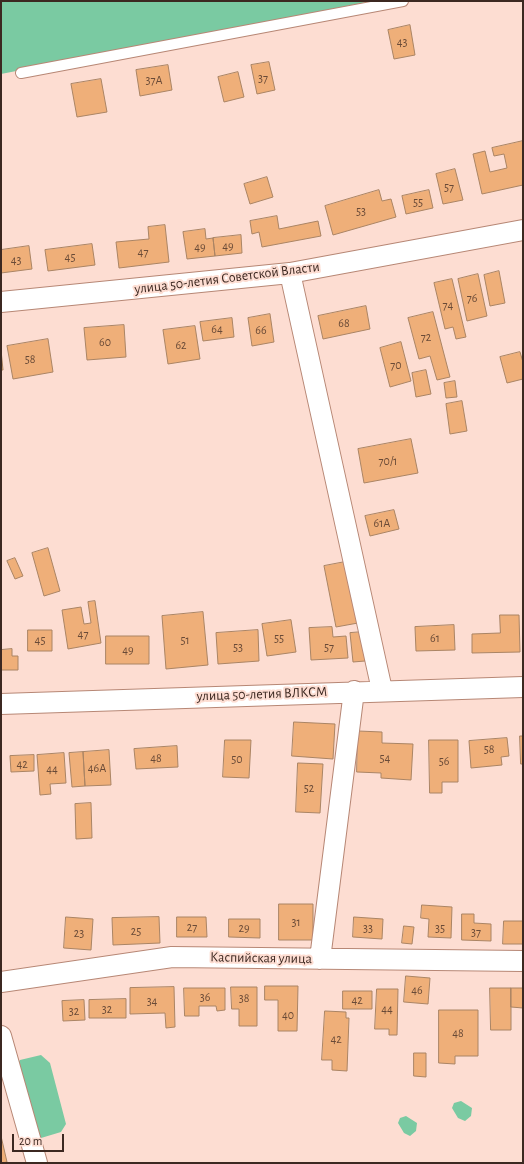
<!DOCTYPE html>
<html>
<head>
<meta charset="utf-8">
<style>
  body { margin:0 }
  #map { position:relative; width:524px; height:1164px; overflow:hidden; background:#fdddd2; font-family:"Alegreya Sans",sans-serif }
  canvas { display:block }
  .frame { position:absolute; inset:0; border:2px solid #3c2821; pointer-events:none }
  .scale { position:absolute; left:12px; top:1134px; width:52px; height:18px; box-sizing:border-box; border:2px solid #3c2821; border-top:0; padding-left:5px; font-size:12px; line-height:14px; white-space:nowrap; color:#3c2821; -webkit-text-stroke:3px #fdddd2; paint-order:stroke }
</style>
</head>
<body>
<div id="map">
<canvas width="524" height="1164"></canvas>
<div class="frame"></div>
<div class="scale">20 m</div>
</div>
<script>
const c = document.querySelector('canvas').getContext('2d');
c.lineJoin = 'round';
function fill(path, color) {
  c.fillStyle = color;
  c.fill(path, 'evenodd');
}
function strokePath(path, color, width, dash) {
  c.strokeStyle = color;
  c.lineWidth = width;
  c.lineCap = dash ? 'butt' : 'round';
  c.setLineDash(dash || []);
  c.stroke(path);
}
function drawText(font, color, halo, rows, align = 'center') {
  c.font = font + ' "Alegreya Sans",sans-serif';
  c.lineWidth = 4;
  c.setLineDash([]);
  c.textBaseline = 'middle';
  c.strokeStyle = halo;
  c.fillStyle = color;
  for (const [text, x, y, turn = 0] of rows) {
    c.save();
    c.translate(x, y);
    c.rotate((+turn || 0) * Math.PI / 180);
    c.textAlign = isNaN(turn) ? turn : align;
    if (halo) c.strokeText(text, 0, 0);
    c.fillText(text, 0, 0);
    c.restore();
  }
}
const green = new Path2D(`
  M1,1H372L1,74Z
  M41,1055L50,1063L66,1124L61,1132L41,1138L31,1132L14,1070L20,1060Z
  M461,1101L472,1108L471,1116L465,1121L458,1118L452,1108L454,1103Z
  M406,1116L417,1123L416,1131L410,1136L404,1133L398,1123L400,1118Z`);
const building = new Path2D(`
  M410,25L415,55L394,59L388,30Z
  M269,62L275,90L257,94L251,65Z
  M168,65L172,90L140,96L136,70Z
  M238,72L244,97L224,102L218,77Z
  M101,79L107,112L77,117L71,84Z
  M523,141V185L482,194L473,154L485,151L490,172L507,168L504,154L494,156L492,148Z
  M455,169L463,200L443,204L436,174Z
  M267,177L273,197L250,204L244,184Z
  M379,190L382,201L391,199L396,217L333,235L325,206Z
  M429,190L433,208L406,214L402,196Z
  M277,216L279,229L318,221L321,236L262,247L259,232L252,234L250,221Z
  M165,225L169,262L119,268L116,242L149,239L148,227Z
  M205,229L206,239L213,238L215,256L187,259L183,232Z
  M241,235L242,253L215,256L213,238Z
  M92,244L95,265L48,271L45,250Z
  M29,246L32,269L1,273V250Z
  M499,271L505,303L490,306L484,275Z
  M478,274L487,316L467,321L458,279Z
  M452,279L466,337L456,339L453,327L445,329L434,283Z
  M366,306L370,329L323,339L318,316Z
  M433,312L450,377L437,380L430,356L419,359L408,318Z
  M270,314L274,342L252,346L248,318Z
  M232,318L234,337L203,341L200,322Z
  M124,325L126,357L87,360L84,328Z
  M195,326L200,359L168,364L163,330Z
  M48,339L53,372L13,379L7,346Z
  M401,342L411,381L390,387L380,348Z
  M1,350L3,370H1Z
  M520,352L523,362V379L507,383L500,357Z
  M426,370L431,394L416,397L412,373Z
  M455,381L457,397L446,398L444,383Z
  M462,401L467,431L450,434L446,404Z
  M411,439L418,473L364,483L358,449Z
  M394,510L399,529L370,536L365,516Z
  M48,548L60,591L44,596L32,553Z
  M15,558L23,576L15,579L7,561Z
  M345,562L358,623L336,627L324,566Z
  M95,601L101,643L68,649L62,610L81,607L84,624L91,623L88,602Z
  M203,612L208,665L166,669L162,616Z
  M500,615H519L520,652L472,653V634L500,633Z
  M291,620L296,652L267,656L262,624Z
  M454,625L455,650L416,651L415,627Z
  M332,627L333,637L346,636L348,658L311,660L309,628Z
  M28,630H52V651H28Z
  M258,630L259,661L218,664L216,633Z
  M363,632L365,661L353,662L350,633Z
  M106,636H149V664H106Z
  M12,649V656H18V670H1V650Z
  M294,722L335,724L333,759L292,756Z
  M358,731L382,732V743L413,744L411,780L381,778V773L357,772Z
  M520,736H523V764H521Z
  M507,738L509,756L501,757L502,765L471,768L469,741Z
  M225,740H251L249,778L223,777Z
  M429,740H458V782H442V793H430Z
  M177,746L178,767L136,769L134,749Z
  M109,750L111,785L85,786L83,752Z
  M83,752L85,786L72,787L69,753Z
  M64,753L66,783L50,784L51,794L40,795L37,755Z
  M34,755V771L11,772L10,756Z
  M298,763L323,764L320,813L296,812Z
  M91,803L92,838L76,839L75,804Z
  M279,904H313V940H279Z
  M422,905L452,907L451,938L428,937L429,919L421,918Z
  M462,914H474V923L491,924V941L462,940Z
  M66,917L93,919L91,950L64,948Z
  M159,917L160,943L113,945L112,918Z
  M177,917H206L207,937H177Z
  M354,917L383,919L382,939L353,937Z
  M229,919H260V938L229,937Z
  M504,921H523V944H503Z
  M404,926L414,927L412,944L402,943Z
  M406,976L430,978L428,1004L404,1002Z
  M265,986H298L297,1031H278V1000H265Z
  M174,987L175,1027L166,1028L165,1013L130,1014V988Z
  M231,987H257V1026H239V1009H232Z
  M184,988H225V1010L217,1011L216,1006H199V1016H185Z
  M490,988H511V1030H491Z
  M511,988H523V1008L511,1007Z
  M377,989H398L397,1035H389V1029H375Z
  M343,991H372V1009H343Z
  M126,999V1018H89V1000Z
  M84,1000L85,1020L63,1021L62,1001Z
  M439,1010H478V1056H455V1064L439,1063Z
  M325,1011L346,1012V1018H349L347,1071L332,1070V1060H322Z
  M414,1053H426V1077L414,1076Z
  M1,1136L7,1162L2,1163H1Z`);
const service = new Path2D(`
  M21,73L403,1`);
const minor = new Path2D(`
  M290,273L382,690
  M1,302L290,273L523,230
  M1,704L523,687
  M320,959L354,691
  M1,982L172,957L523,961
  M1,1036L37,1163`);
const numberNames = [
  ["43",402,42],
  ["37",263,78],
  ["37А",154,80],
  ["57",449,187],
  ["55",418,202],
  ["53",361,211],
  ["49",228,246],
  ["49",200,247],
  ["47",143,252],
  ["45",70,257],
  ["43",16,260],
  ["76",472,298],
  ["74",448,305],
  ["68",344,323],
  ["64",217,329],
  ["66",261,330],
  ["72",426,337],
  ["60",105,342],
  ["62",181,345],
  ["58",30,359],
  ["70",396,365],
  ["70/1",388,461],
  ["61А",382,523],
  ["47",83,634],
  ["55",279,638],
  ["61",435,638],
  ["45",40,640],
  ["51",185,640],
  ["53",238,647],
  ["57",329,647],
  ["49",128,650],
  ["58",489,749],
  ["48",156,758],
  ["54",385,758],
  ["50",237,759],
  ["56",444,761],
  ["42",22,764],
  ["46А",97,768],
  ["44",52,769],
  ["52",309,788],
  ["31",296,922],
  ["27",192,927],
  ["29",244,928],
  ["33",368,928],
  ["35",440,928],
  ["25",136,931],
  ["37",476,932],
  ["23",79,933],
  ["46",417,990],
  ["36",205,997],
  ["38",244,998],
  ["42",357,1000],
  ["34",152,1001],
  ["32",107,1009],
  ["44",387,1009],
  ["32",74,1011],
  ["40",288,1015],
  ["48",458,1033],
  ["42",336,1039]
];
const streetNames = [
  ["улица 50-летия Советской Власти",227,278,-7],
  ["улица 50-летия ВЛКСМ",262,694,-2],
  ["Каспийская улица",261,958,1]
];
fill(green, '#7acaa2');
fill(building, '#efaf79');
strokePath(building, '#aa8464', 1);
strokePath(service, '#b78775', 12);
strokePath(minor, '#b78775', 22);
strokePath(service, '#fff', 10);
strokePath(minor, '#fff', 20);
drawText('12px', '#694a37', null, numberNames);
drawText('14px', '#3c2821', '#fdddd2', streetNames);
</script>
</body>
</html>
